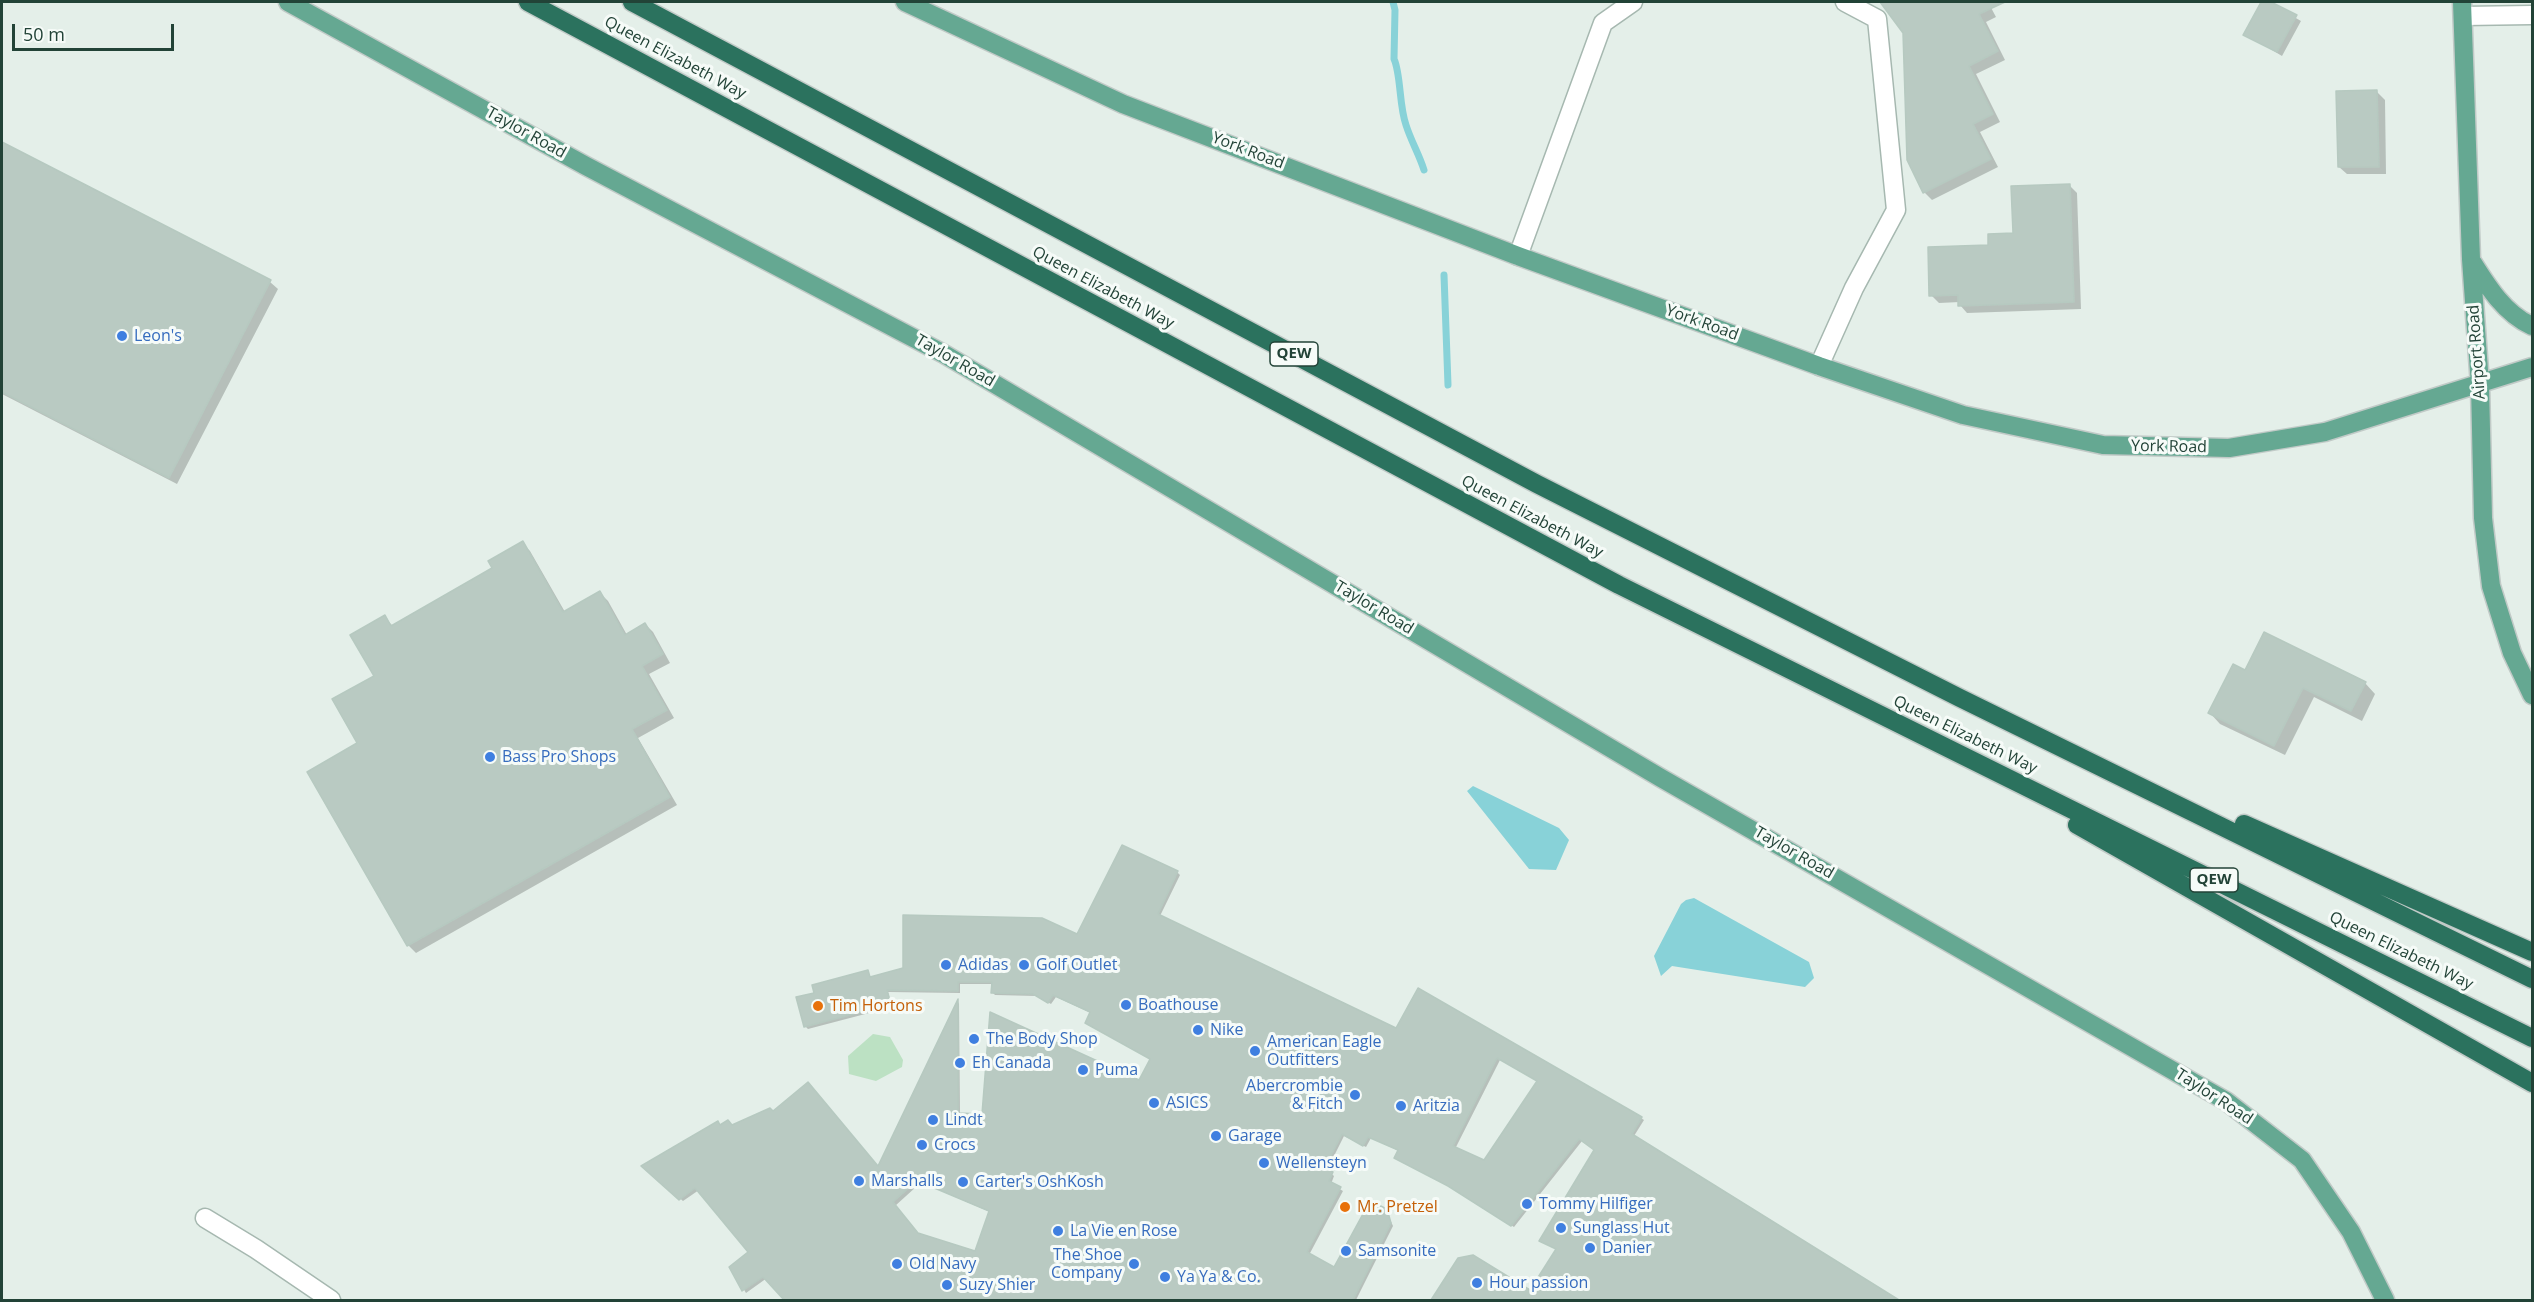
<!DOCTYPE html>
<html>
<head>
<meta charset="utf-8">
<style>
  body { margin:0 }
  #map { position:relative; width:2534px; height:1302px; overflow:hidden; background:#e4efe9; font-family:"Open Sans",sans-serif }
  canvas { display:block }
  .frame { position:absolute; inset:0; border:3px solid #224337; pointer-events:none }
  .scale { position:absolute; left:12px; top:24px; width:162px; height:27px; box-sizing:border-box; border:3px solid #224337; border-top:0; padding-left:8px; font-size:18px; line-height:21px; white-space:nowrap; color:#224337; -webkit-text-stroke:4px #f6fbf8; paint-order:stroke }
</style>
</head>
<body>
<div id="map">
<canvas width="2534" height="1302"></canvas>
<div class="frame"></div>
<div class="scale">50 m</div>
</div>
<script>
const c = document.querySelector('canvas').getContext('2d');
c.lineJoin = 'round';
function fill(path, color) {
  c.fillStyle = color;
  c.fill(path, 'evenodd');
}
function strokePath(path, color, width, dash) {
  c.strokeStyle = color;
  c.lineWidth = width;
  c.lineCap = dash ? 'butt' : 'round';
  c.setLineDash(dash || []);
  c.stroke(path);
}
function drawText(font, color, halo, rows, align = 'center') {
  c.font = font + ' "Open Sans",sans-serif';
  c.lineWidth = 6;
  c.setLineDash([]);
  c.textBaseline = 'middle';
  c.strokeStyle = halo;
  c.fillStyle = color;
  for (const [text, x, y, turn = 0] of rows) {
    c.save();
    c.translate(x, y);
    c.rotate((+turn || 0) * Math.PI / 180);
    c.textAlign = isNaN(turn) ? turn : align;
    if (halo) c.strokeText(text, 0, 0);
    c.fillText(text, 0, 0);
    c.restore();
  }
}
const green = new Path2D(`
  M873,1034L890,1037L903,1060L902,1067L876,1081L849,1074L848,1056Z`);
const water = new Path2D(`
  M1473,786L1559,828L1569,840L1556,870L1529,869L1467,791Z
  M1694,898L1809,962L1814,978L1805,987L1672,966L1661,976L1654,956L1681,904L1686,900Z`);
const shadow = new Path2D(`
  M1882,2H1988L1996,17L1986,22L2005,60L1976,74L2000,122L1980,132L1998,167L1932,200L1924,192L1904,33Z
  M2263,2H2268L2301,21L2282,56L2245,34Z
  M2377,92L2385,100L2386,174H2347L2339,167Z
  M2,144L270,282L278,289L177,484L2,394Z
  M2069,185L2077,193L2081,309L1967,313L1960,305V302L1939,303L1931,295L1990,247L2015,235Z
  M522,543L530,551L565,612L600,593L608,601L627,635L645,624L653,632L670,663L649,674L674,718L638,738L677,805L416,953L408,945L359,744L376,677L384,617L393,626L494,568Z
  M2246,672L2365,683L2375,694L2362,721L2314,697L2285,755L2220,724L2210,713Z
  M1177,872L1180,875L1160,916L1397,1030L1418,990L1641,1118L1644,1120L1634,1136L1898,1300H1433L1459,1260L1530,1292L1557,1250L1544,1243L1596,1150L1582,1141L1514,1227L1452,1188L1398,1160L1395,1158L1399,1151L1371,1138L1366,1147L1344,1136L1327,1170L1334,1176L1331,1184L1343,1191L1309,1255L1335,1269L1386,1210L1393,1226L1356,1300H786L767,1278L746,1293L731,1268L750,1252L699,1190L683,1201L643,1166L721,1126L732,1127L879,1168L959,1002L960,1115L984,1116L1140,1082L1151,1059L1091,1013L1056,997L1051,1004L1037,996L995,995L993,993V984H960V993L888,992L892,1007L808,1029L805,1026L816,994L867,972L871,978L1078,936ZM1500,1060L1539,1081L1484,1162L1455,1149ZM927,1177L937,1189L990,1212L976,1253L918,1234L895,1206Z`);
const stream = new Path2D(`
  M1393,2L1395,10L1394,59C1401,74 1399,106 1406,125C1411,141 1419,154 1424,170
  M1444,275L1448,385`);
const building = new Path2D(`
  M1880,2H2005L1979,14L1998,51L1969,66L1993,114L1973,124L1991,159L1923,193L1907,160L1903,33Z
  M2261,2H2271L2297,15L2277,52L2243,35Z
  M2377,90L2379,167H2338L2336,91Z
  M2,142L271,280L169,478L2,392Z
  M2070,184L2074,302L1958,306V295L1929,296L1928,247L1988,245V234L2013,233L2011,186Z
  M523,541L563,612L600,591L625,635L645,623L663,654L642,666L667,710L632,729L670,797L407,946L307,772L357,743L332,699L374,676L350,635L385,615L391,626L492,568L488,561Z
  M2264,632L2366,682L2351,711L2303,688L2274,746L2208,713L2233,664L2245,670Z
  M1122,845L1178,871L1158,914L1396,1028L1418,988L1642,1117L1632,1134L1899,1300H1431L1458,1258L1473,1255L1530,1290L1556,1249L1539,1241L1594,1150L1579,1139L1511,1226L1448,1186L1394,1158L1398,1150L1368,1137L1363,1146L1342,1134L1325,1167L1333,1172L1329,1181L1341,1187L1307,1252L1334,1267L1370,1201L1387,1209L1391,1223L1353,1300H784L763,1277L742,1291L729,1267L748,1252L695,1188L679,1200L641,1166L718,1121L720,1125L728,1120L732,1125L770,1108L773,1111L808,1082L878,1166L958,999V1113L982,1114L990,1012L1139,1080L1150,1059L1085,1023L1090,1012L1053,995L1048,1003L1033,994L991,993L992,982H958V991L887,990L891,1004L804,1027L796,997L814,993L812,985L868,970L870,977L903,968V915L1042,918L1077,934ZM1497,1058L1537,1081L1484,1160L1453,1146ZM923,1175L932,1187L989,1211L975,1251L918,1233L893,1202Z`);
const minor = new Path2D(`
  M2463,16L2532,15
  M1518,256L1603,23L1633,2
  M1819,366L1854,288L1896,210L1877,19L1845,2
  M205,1218L256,1249L331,1300`);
const major = new Path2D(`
  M288,2L586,166L944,354L1661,778L2226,1101L2302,1160L2351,1232L2385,1300
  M905,2L1123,104L1518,256L1819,366L1963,415L2103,445L2229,448L2325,432L2532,367
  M2462,2L2471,259L2480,385L2483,518L2491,586L2512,653L2532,695
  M2473,263C2488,287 2505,314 2532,326`);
const highway = new Path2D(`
  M528,2L1619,585L2532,1038
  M632,2L1537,484L1960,698L2532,979
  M2244,824L2532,952
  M2077,825L2532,1083`);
const markers = [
  [122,336,6,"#3f7fe0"],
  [490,757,6,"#3f7fe0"],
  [946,965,6,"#3f7fe0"],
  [1024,965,6,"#3f7fe0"],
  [1126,1005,6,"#3f7fe0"],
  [818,1006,6,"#e8710a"],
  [1198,1030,6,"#3f7fe0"],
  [974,1039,6,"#3f7fe0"],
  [1255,1051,6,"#3f7fe0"],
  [960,1063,6,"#3f7fe0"],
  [1083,1070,6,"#3f7fe0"],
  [1355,1095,6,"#3f7fe0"],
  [1154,1103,6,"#3f7fe0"],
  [1401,1106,6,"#3f7fe0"],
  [933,1120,6,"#3f7fe0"],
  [1216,1136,6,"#3f7fe0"],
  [922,1145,6,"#3f7fe0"],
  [1264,1163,6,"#3f7fe0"],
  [859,1181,6,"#3f7fe0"],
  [963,1182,6,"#3f7fe0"],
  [1527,1204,6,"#3f7fe0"],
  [1345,1207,6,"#e8710a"],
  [1561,1228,6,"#3f7fe0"],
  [1058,1231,6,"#3f7fe0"],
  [1590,1248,6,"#3f7fe0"],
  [1346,1251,6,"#3f7fe0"],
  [897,1264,6,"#3f7fe0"],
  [1134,1264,6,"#3f7fe0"],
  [1165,1277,6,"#3f7fe0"],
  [1477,1283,6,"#3f7fe0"],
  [947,1285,6,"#3f7fe0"]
];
const shields = [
  [1294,354,48],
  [2214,880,48]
];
const shieldNames = [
  ["QEW",1294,354],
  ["QEW",2214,880]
];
const streetNames = [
  ["Queen Elizabeth Way",675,58,28],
  ["Taylor Road",526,133,29],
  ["York Road",1248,151,21],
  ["Queen Elizabeth Way",1103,288,28],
  ["York Road",1702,323,20],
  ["Airport Road",2477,352,-94],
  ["Taylor Road",955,361,30],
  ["York Road",2169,447,1],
  ["Queen Elizabeth Way",1532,517,28],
  ["Taylor Road",1374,608,31],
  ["Queen Elizabeth Way",1965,735,26],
  ["Taylor Road",1794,853,30],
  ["Queen Elizabeth Way",2401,951,26],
  ["Taylor Road",2214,1097,33]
];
const shopNames = [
  ["Leon's",134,336],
  ["Bass Pro Shops",502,757],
  ["Adidas",958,965],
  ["Golf Outlet",1036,965],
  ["Boathouse",1138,1005],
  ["Nike",1210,1030],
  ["The Body Shop",986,1039],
  ["American Eagle",1267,1042],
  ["Outfitters",1267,1060],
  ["Eh Canada",972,1063],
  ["Puma",1095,1070],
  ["Abercrombie",1343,1086,"right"],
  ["& Fitch",1343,1104,"right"],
  ["ASICS",1166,1103],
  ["Aritzia",1413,1106],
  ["Lindt",945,1120],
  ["Garage",1228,1136],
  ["Crocs",934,1145],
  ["Wellensteyn",1276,1163],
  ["Marshalls",871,1181],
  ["Carter's OshKosh",975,1182],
  ["Tommy Hilfiger",1539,1204],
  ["Sunglass Hut",1573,1228],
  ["La Vie en Rose",1070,1231],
  ["Danier",1602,1248],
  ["Samsonite",1358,1251],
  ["The Shoe",1122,1255,"right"],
  ["Company",1122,1273,"right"],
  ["Old Navy",909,1264],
  ["Ya Ya & Co.",1177,1277],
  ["Hour passion",1489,1283],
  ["Suzy Shier",959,1285]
];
const foodNames = [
  ["Tim Hortons",830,1006],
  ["Mr. Pretzel",1357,1207]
];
fill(green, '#bce1c3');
fill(water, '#88d2d8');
fill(shadow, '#0003');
strokePath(stream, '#88d2d8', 7);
fill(building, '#b9cac2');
strokePath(building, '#b6c9c0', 1.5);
strokePath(minor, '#a6b8b0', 21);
strokePath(major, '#c1cac7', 21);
strokePath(highway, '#c1cac7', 21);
strokePath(minor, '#fff', 18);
strokePath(major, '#65a892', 18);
strokePath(highway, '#2b725e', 18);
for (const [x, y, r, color] of markers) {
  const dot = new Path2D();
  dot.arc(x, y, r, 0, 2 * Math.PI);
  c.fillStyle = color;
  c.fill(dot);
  strokePath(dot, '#f6fbf8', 2);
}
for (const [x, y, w] of shields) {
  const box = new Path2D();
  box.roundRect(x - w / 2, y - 12, w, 24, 4.5);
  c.fillStyle = '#f6fbf8';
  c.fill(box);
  strokePath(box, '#224337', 1.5);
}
drawText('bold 15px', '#224337', null, shieldNames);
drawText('16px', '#224337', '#f6fbf8', streetNames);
drawText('16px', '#366cbe', '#f6fbf8', shopNames, 'left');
drawText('16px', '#c56008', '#f6fbf8', foodNames, 'left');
</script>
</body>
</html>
